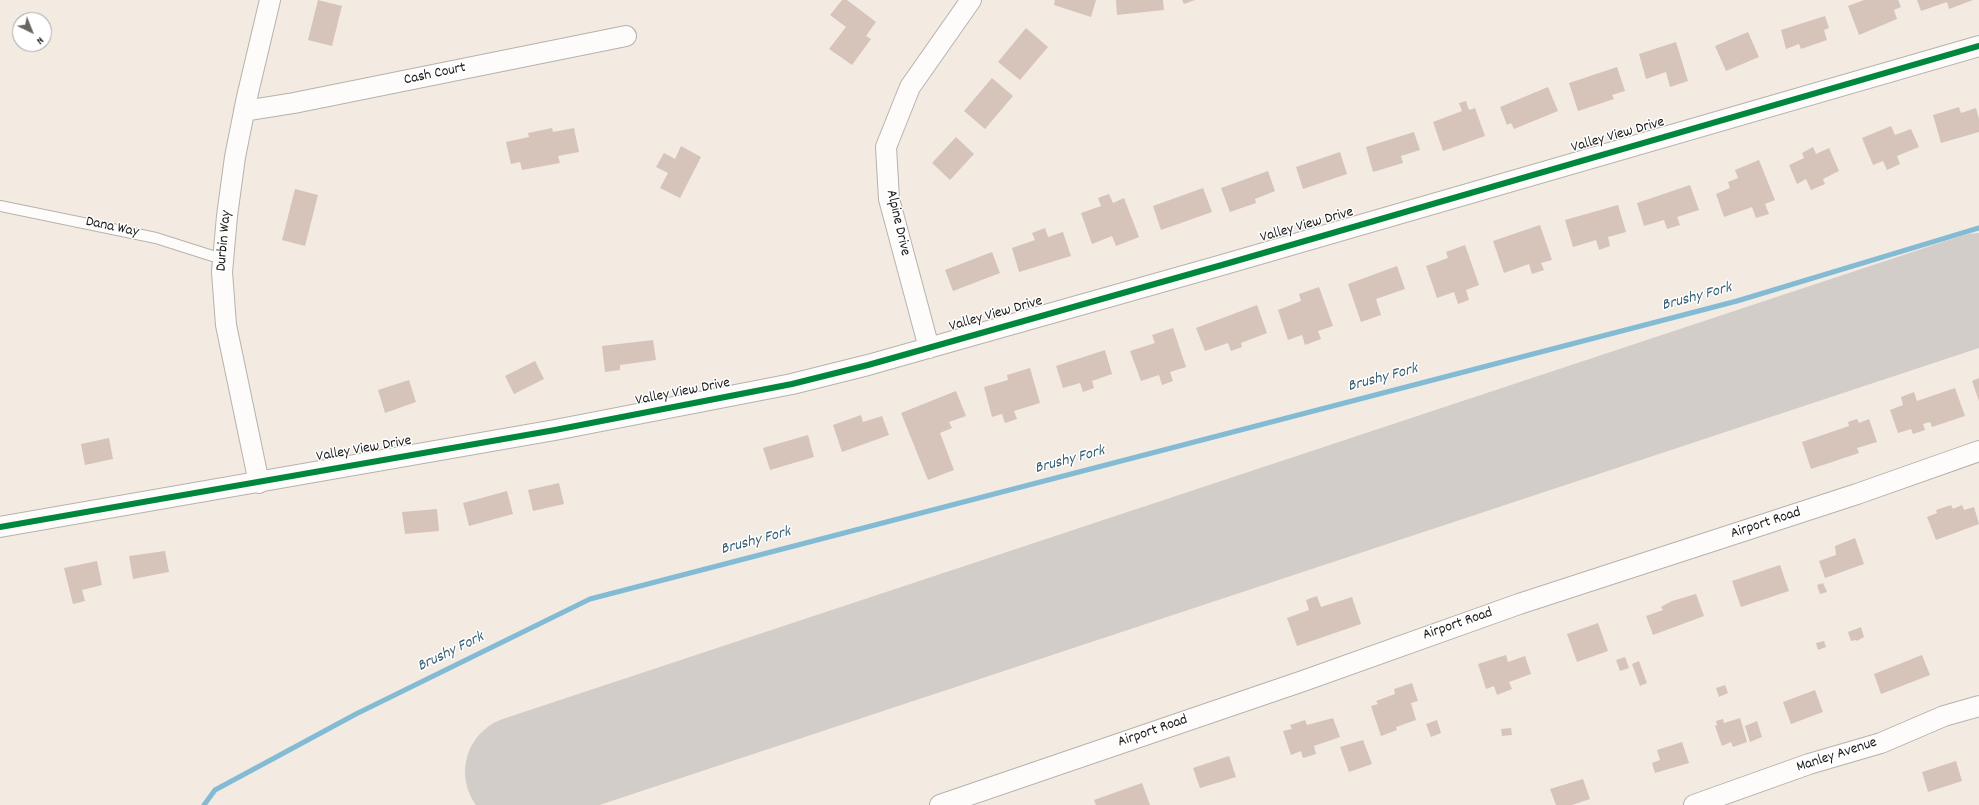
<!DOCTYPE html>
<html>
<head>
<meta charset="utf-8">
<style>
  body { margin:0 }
  #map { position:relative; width:1979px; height:805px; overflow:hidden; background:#f3ebe2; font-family:Dekko,sans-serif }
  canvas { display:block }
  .north { position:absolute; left:12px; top:12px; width:40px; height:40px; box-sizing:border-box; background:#fff; border:1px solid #a4a4a4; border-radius:50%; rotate:137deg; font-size:11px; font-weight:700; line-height:16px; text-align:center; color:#1c1c1c }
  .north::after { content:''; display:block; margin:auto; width:14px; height:18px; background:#676461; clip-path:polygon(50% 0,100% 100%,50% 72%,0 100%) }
</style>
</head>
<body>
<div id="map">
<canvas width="1979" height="805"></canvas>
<div class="north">N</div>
</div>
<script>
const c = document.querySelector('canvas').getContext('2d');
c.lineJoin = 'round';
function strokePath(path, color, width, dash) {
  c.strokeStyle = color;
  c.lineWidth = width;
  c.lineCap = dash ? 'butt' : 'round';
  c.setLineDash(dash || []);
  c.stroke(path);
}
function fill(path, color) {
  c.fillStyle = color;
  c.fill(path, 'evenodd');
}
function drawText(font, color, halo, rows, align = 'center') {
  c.font = font + ' Dekko,sans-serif';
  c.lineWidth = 3;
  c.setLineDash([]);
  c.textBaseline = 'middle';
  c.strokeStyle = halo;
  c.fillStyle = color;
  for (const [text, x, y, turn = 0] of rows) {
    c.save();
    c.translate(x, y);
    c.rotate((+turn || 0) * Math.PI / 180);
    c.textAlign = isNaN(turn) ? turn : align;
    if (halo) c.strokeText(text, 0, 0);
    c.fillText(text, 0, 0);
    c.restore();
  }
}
const stream = new Path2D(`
  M204,805L215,790L356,714L590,599L1737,301L1979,228`);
const runway = new Path2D(`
  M521,772L1979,289`);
const building = new Path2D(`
  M318,0L342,6L332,46L308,40Z
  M842,0H847L876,22L866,36L871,39L852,65L829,49L846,27L830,15Z
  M1055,0H1096L1091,17L1054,5Z
  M1116,0H1163L1164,10L1117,15Z
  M1182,0H1195L1184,4Z
  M1864,0H1898L1901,7L1894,10L1897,19L1859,35L1848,6Z
  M1917,0H1973L1949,9L1947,2L1921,11Z
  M1825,16L1829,28L1824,30L1827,40L1801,49L1799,44L1786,49L1781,30Z
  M1026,28L1048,47L1020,80L998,62Z
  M1748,32L1759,57L1726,71L1715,46Z
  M1676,42L1688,81L1670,87L1666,72L1646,79L1639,54Z
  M1617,67L1625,91L1612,95L1614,99L1578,111L1569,83Z
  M992,78L1013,96L985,129L964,111Z
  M1548,87L1558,111L1514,129L1511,123L1507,125L1500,107Z
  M1466,101L1469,110L1475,108L1485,136L1443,151L1433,122L1462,111L1459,103Z
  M1959,107L1961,113L1976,108L1979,119V132L1941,143L1933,115Z
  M1891,126L1895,135L1911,129L1919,147L1897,156L1900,164L1887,170L1883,161L1873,165L1862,138Z
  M552,128L553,132L574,128L579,152L558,156L560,163L522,170L520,162L511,164L506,142L529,137L528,133Z
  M1414,132L1420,150L1401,156L1403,163L1373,172L1366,147Z
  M956,137L974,154L950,180L932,163Z
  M681,146L701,157L680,198L660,188L668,173L656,167L664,153L675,159Z
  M1813,147L1816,154L1829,148L1839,171L1823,179L1825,184L1811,190L1806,179L1797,184L1789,165L1804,158L1802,153Z
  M1340,152L1347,174L1303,189L1296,167Z
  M1759,160L1775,200L1765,204L1769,214L1756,218L1752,207L1724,217L1716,194L1730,188L1728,182L1738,178L1735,170Z
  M1268,171L1275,191L1255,199L1256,203L1230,212L1221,188Z
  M1690,185L1699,210L1677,217L1680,225L1667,229L1664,220L1644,226L1637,203Z
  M1203,188L1212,212L1161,230L1153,206Z
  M295,189L318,195L305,246L282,240Z
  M1109,194L1113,203L1124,198L1139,237L1116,246L1112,236L1092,244L1081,213L1101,206L1098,198Z
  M1618,205L1626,232L1608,237L1610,246L1599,250L1596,240L1573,247L1565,220Z
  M1540,225L1552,260L1541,263L1544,270L1532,274L1529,264L1504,273L1493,241Z
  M1045,228L1048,237L1063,232L1071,256L1019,272L1012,248L1035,240L1032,233Z
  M1465,245L1479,285L1466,290L1469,300L1458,304L1454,292L1437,298L1426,266L1448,258L1446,252Z
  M992,252L1000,273L953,291L945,270Z
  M1397,266L1405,289L1376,299L1381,315L1361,322L1348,284Z
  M1319,287L1333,326L1318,331L1321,339L1305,345L1302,335L1288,340L1278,310L1301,301L1299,294Z
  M1257,305L1267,333L1241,343L1242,347L1231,351L1228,343L1205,351L1196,328Z
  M1173,328L1186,367L1170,372L1173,381L1162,385L1159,375L1141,381L1130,351L1155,343L1152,335Z
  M653,340L656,360L620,365V370L605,372L602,346Z
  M1105,350L1112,374L1092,381L1094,388L1083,392L1080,383L1063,388L1056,366Z
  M535,361L544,379L514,394L505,376Z
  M1030,368L1040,403L1014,411L1017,419L1005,423L1002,414L992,417L984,387L1008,380L1007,375Z
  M1979,378V401L1972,381Z
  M409,380L416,402L385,413L378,390Z
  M1955,388L1965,416L1932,427L1930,422L1923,424L1925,430L1913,434L1911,429L1898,433L1890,410L1903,405L1901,397L1914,392L1917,401Z
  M956,391L966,416L949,422L952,428L940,433L954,470L928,480L901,413Z
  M861,415L863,422L882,416L889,435L842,452L833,425Z
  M1857,419L1859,423L1869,419L1877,442L1857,448L1859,453L1811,469L1802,442L1849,426L1848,422Z
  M808,435L814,457L770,470L763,448Z
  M109,438L113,459L85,465L81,444Z
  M559,483L564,504L533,511L528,490Z
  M507,491L513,514L469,526L463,503Z
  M1951,505L1953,509L1962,505L1964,510L1974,507L1979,524L1936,540L1927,517L1937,513L1936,510Z
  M437,509L439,531L405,534L402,512Z
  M1855,538L1864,564L1825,578L1819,561L1836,555L1835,546Z
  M165,551L169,572L133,579L129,556Z
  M97,561L102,585L82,590L85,601L73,604L64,568Z
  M1780,565L1789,591L1741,607L1732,581Z
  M1823,583L1827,592L1820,594L1817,585Z
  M1696,594L1704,616L1653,635L1646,616L1663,610L1661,607L1672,601Z
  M1317,596L1321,607L1352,597L1361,624L1297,646L1287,618L1309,610L1306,600Z
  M1598,623L1608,651L1577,662L1567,634Z
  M1861,627L1864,637L1857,641L1856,640L1851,641L1848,632Z
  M1824,641L1826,647L1818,650L1816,643Z
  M1506,655L1508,662L1525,656L1531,674L1509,682L1512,689L1497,695L1494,686L1486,689L1478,664Z
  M1922,655L1930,675L1881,694L1874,674Z
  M1625,657L1629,668L1620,671L1616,660Z
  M1639,661L1647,683L1640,686L1632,664Z
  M1412,683L1418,701L1411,703L1416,720L1396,727L1397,730L1381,736L1371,706L1378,704L1376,701L1395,694L1394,689Z
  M1725,685L1728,693L1719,697L1716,688Z
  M1815,690L1823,712L1791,724L1783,702Z
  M1333,718L1340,737L1314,746L1316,754L1303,758L1301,751L1291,755L1283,731L1292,729L1290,725L1305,720L1307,725Z
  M1740,718L1747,742L1733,747L1731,742L1722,746L1715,726L1717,725L1716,721L1723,719L1724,723Z
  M1437,720L1441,733L1431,737L1426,724Z
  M1757,721L1762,737L1750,742L1745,726Z
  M1511,728L1512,735L1502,736L1501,729Z
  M1363,740L1372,764L1349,772L1340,747Z
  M1682,742L1689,763L1655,773L1652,763L1660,760L1657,750Z
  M1229,756L1236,777L1200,788L1193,768Z
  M1956,761L1962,781L1928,792L1922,772Z
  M1583,779L1590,799L1572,805H1556L1550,789Z
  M1142,783L1150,805H1096L1094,800Z`);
const lane = new Path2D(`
  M0,206L156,238L222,259`);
const street = new Path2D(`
  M244,111L294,103L626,36
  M929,348L889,199L886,147L910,87L971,0
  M259,483L226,325L222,272L227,216L235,157L247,97L270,0
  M0,527L555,430L792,384L868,365L1222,265L1979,46
  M940,805L1303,681L1519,604L1857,494L1979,451
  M1694,805L1809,764L1881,743L1944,716L1979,706`);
const cycleway = new Path2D(`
  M0,527L555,430L792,384L868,365L1222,265L1979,46`);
const streetNames = [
  ["Cash Court",435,75,-12],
  ["Valley View Drive",1618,136,-16],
  ["Alpine Drive",897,223,77],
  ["Valley View Drive",1307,226,-16],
  ["Dana Way",112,228,12],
  ["Durbin Way",225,241,-85],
  ["Valley View Drive",996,315,-16],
  ["Valley View Drive",683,393,-11],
  ["Valley View Drive",364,450,-10],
  ["Airport Road",1766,524,-18],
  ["Airport Road",1458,625,-19],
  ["Airport Road",1153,732,-19],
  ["Manley Avenue",1837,756,-18]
];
const waterNames = [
  ["Brushy Fork",1697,298,-15],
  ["Brushy Fork",1383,379,-15],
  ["Brushy Fork",1070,461,-15],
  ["Brushy Fork",756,542,-15],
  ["Brushy Fork",451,653,-26]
];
strokePath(stream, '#82bbd3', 5);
strokePath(runway, '#d2cdc8', 112);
fill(building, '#d6c3ba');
strokePath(lane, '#b6b2ad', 12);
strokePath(street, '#b6b2ad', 22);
strokePath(lane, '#fdfcfb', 10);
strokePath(street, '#fdfcfb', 20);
strokePath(cycleway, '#00873e', 6);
drawText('15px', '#1c1c1c', '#fff', streetNames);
drawText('italic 16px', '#366174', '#fff', waterNames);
</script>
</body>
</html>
